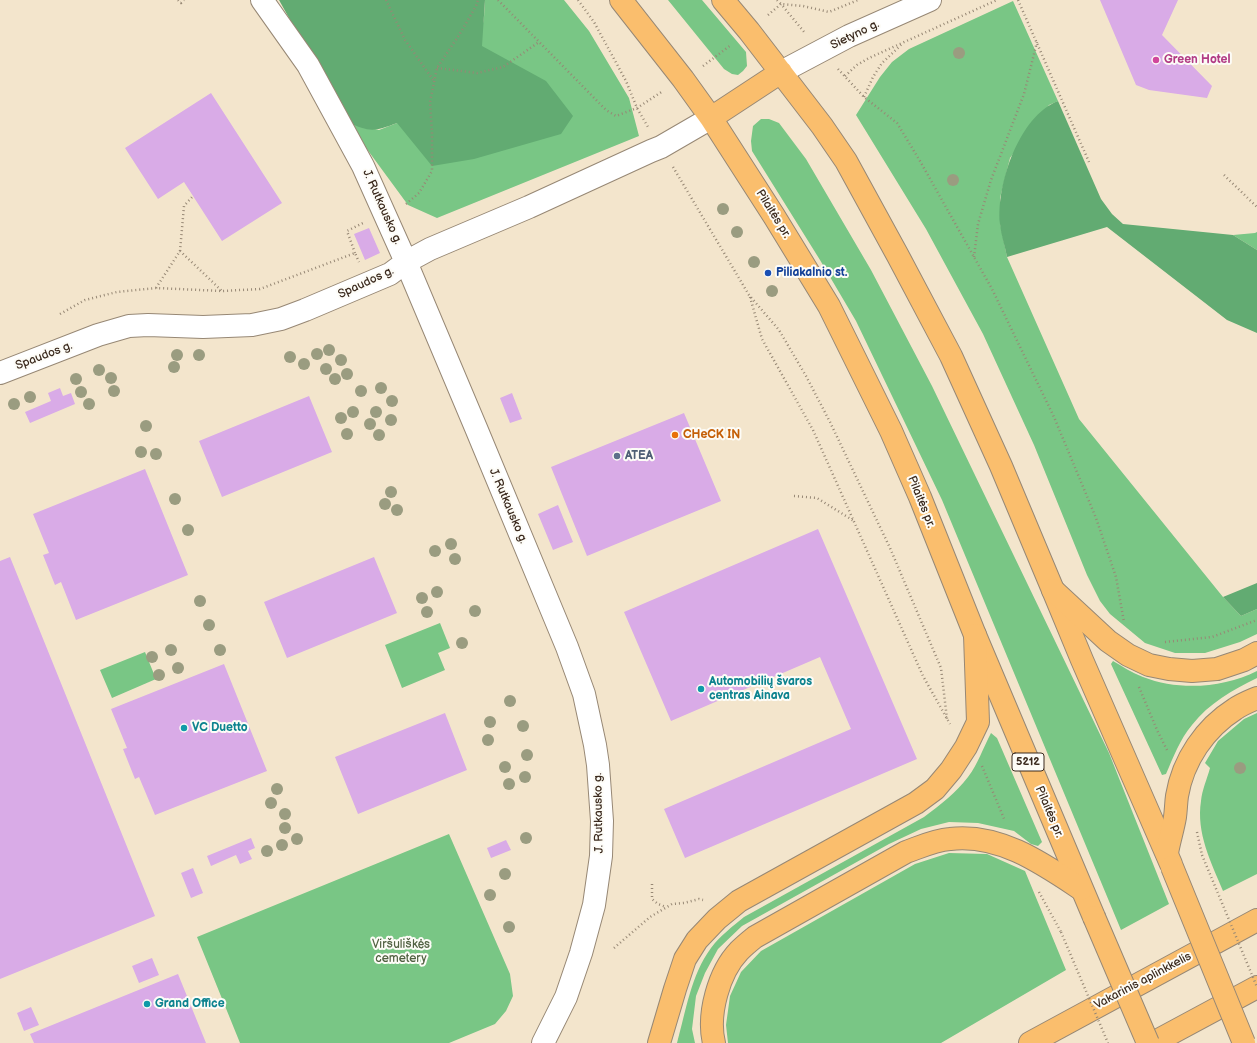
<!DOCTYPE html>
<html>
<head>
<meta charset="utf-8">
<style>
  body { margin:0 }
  canvas { display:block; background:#f3e5cc }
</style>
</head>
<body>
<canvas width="1257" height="1043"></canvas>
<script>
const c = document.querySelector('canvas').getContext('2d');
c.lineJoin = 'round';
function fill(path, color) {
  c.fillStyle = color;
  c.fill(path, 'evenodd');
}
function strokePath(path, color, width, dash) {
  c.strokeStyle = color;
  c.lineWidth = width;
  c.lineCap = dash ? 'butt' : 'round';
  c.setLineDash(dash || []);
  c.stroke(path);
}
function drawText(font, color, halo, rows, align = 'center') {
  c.font = font + ' "Balsamiq Sans",sans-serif';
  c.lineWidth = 4;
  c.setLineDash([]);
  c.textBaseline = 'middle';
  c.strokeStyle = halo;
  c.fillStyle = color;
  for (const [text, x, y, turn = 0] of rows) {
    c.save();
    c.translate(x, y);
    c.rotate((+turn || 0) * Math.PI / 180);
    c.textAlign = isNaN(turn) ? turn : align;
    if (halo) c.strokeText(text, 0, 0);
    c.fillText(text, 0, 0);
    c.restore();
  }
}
const green = new Path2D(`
  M485,0H564L589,31L629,98L639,136L437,218L408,205L347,122L379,130L397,123L476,68L484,17Z
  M668,0H702L746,52L747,66L743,71L738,75L732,74L724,69Z
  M1013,1L1058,101L1049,105L1010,158L1000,198V223L1007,257L1079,419L1223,597L1241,616L1257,609V634L1240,642L1205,653H1175L1145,643L1110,614L1100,601L1087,575L1034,445L983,334L926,229L856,115L880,77L892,62L909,49Z
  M761,119H769L779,123L806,159L871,270L932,386L1109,753L1169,904L1121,930L942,500L856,321L820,260L752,151L751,141L753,126Z
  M1257,232V250L1233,235L1255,233Z
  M440,623L450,648L438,653L445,670L402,688L385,645Z
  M145,652L156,679L112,698L100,670Z
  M1113,661C1122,666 1132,673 1143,677C1179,691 1223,688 1257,671V678C1233,690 1209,703 1192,725C1180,739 1173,758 1166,774L1162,775L1111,664Z
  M1257,713V874L1223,891C1211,862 1196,833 1201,801C1202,790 1207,779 1210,768L1205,763L1218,741L1244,719Z
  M991,733L997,738L1042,842L1038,846L1031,844L1014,831L978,823L949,822L921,829L889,844L742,926L718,949L705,973L696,996L692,1029L695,1043H677C686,1011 691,975 711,948C720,936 733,926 744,917L924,817C940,805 956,793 968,777C978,764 983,748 991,733Z
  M449,834L510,974L513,996L506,1011L495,1024L449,1043H240L197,937Z
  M949,853L987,854L1025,871L1066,970L941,1043H728L726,1025L730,996L741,972L761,951L915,864Z`);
const forest = new Path2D(`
  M279,0H485L482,46L546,81L573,116L561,134L474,159L432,166L397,123C373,132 370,132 347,122Z
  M1058,101L1101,199L1112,214L1123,224L1233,235L1257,250V333L1227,320L1107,227L1007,257C1005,246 1001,235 1000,224C996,185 1019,116 1058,101Z
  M1257,583V609L1241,616L1223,597Z`);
const building = new Path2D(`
  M1100,0H1178L1162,35L1212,86L1207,98L1149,90L1136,85Z
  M211,93L282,203L222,241L184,182L158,199L125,148Z
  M369,228L380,253L365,260L354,234Z
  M60,388L63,396L71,393L75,404L30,423L25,412L51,401L48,393Z
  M512,393L522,419L510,423L500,398Z
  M309,396L332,452L222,497L199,441Z
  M684,413L721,501L587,556L551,467Z
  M145,469L188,575L76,620L61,582L55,585L43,555L49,553L33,514Z
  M558,505L573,542L553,550L538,514Z
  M818,529L917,759L685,858L664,809L851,729L820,657L671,721L624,612Z
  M10,557L155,916L0,979V561Z
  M374,557L397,613L287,658L264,602Z
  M224,664L267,771L155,815L139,777L135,779L123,749L127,748L111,709Z
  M445,713L467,770L358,814L335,757Z
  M251,838L255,848L248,851L252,859L240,864L236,855L211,866L207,856Z
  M506,840L511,850L491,858L487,848Z
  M193,868L203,893L191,898L181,873Z
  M152,958L159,975L139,983L132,966Z
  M178,974L206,1043H34L30,1034Z
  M31,1007L39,1025L24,1031L17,1013Z`);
const path = new Path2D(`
  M178,0L181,3L184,0
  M386,0L405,40L434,81
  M498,0L606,110L616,116L637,108L663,91
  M578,0L594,22L626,81L637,108L648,127
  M777,0L781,4L803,6L829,12L858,0
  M1018,0L1089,162
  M768,15L781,4L805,33
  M703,66L731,45
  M437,68L477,73L503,67L539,42
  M838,69L864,97L897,123L920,161L992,289L1054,417L1096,518L1116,577L1124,622
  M845,76L857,65L869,58L997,0
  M864,97L873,77L882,63L903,43
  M673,167L749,295L779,330L806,376L830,422L890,548L941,668L947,719
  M1224,175L1257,207
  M406,204L419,193L432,171V132L430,102L437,68L461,32L476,6L478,0
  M180,251L184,206L193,196
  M355,253L347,231L363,223
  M974,257L978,224L991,180L1024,94L1037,42
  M156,288L180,251L222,291
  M750,297L762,339L813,430L923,676L950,724
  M60,314L85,300L117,292L156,288L222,291L260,289L355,253L359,262
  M794,496L817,498L854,521
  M1165,642L1212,637L1257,620
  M1139,687L1157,730L1167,750
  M982,766L1005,821
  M1197,832L1202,855
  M652,884V899L658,904L666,907
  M1039,892L1061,932
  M614,948L650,917L672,904L684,903L699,899L703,900`);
const street = new Path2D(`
  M262,0L308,65L363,166L406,262L476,428L567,647L584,694L595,745L598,765L602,821L601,856L594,905L581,953L566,997L543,1043
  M781,72L849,36L930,0
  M0,373L98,335L129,326L148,325L203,327L252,325L281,319L305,310L390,274L406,262L430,249L529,207L651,151L661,147L711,118`);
const primary = new Path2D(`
  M621,0L683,79L711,118L774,216L829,306L891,431L920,497L975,635L1094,917
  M723,0L749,31L822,126L846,161L898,256L951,356L1001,466L1053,590L1082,660L1171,864
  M711,118L781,72`);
const highway = new Path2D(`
  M1053,590L1108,641L1128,655L1149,665L1169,669L1192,671L1217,669L1244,660L1257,653
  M1167,853C1169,841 1173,829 1175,817C1176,810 1176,803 1177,796C1183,760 1205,728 1235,709C1242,704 1250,701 1257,698
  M659,1043L675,989L685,959L697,940L717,919L739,901L916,803L935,789L951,770L966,747L978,722L975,635
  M714,1043C707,1014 719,972 739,951C744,946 750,941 755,937L906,852C920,847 935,840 950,839C999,833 1042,863 1081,889
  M1030,1043L1257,920
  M1153,1043L1257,987`);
const pathBridge = new Path2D(`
  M1202,855L1257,987
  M1061,932L1108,1043`);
const primaryBridge = new Path2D(`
  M1172,867L1244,1043
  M1094,917L1148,1043`);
const trees = [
  [959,53],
  [953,180],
  [723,209],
  [737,232],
  [754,262],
  [772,291],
  [329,350],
  [317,354],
  [177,355],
  [199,355],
  [290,357],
  [341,360],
  [304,364],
  [174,367],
  [326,369],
  [99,370],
  [347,374],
  [111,378],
  [76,379],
  [335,379],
  [381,388],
  [114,391],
  [361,391],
  [81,392],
  [30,397],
  [392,401],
  [14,404],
  [89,404],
  [353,412],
  [376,412],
  [341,418],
  [391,420],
  [370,424],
  [146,426],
  [347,434],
  [379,435],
  [141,452],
  [156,454],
  [391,492],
  [175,499],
  [385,504],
  [397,510],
  [188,530],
  [451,544],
  [435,551],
  [455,559],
  [437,592],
  [422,598],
  [200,601],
  [475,611],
  [427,612],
  [209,625],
  [462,643],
  [171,650],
  [220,650],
  [152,657],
  [178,668],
  [159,675],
  [510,701],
  [490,722],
  [523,726],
  [488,740],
  [527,755],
  [505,767],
  [1240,768],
  [525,777],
  [509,784],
  [277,789],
  [271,803],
  [285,814],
  [285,828],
  [526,838],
  [297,839],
  [282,845],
  [267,851],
  [505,874],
  [490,895],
  [509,927]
];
const markers = [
  [1156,60,4,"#d1479c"],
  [768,273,4,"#1a4fb4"],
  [675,435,4,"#e8710a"],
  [617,456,4,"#5c6f8a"],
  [701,689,4,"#0f9aa8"],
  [184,728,4,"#0f9aa8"],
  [147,1004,4,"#0f9aa8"]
];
const shields = [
  [1028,762,32]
];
const shieldNames = [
  ["5212",1028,762]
];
const streetNames = [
  ["Sietyno g.",855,35,-26],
  ["J. Rutkausko g.",382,207,66],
  ["Pilaitės pr.",773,214,58],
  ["Spaudos g.",366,283,-25],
  ["Spaudos g.",44,356,-21],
  ["Pilaitės pr.",921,502,68],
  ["J. Rutkausko g.",508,506,67],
  ["Pilaitės pr.",1049,812,67],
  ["J. Rutkausko g.",599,813,-91],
  ["Vakarinis aplinkkelis",1143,981,-28]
];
const hotelNames = [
  ["Green Hotel",1164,60]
];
const transitNames = [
  ["Piliakalnio st.",776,273]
];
const foodNames = [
  ["CHeCK IN",683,435]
];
const serviceNames = [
  ["ATEA",625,456]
];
const cultureNames = [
  ["Automobilių švaros",709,682],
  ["centras Ainava",709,696],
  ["VC Duetto",192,728],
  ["Grand Office",155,1004]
];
const parkNames = [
  ["Viršuliškės",401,945],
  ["cemetery",401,959]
];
fill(green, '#79c685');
fill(forest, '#62ab72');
fill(building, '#d9abe7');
strokePath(street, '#978875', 24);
strokePath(primary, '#978875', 24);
strokePath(highway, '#978875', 24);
strokePath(path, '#978875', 2.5, [1, 3]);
strokePath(street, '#fff', 22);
strokePath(primary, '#fabe6d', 22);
strokePath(highway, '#fabe6d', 22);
strokePath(primaryBridge, '#978875', 24, []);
strokePath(pathBridge, '#978875', 2.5, [1, 3]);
strokePath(primaryBridge, '#fabe6d', 22);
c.fillStyle = '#9a9c80';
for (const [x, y] of trees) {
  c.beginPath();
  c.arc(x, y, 6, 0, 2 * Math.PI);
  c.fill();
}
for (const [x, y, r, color] of markers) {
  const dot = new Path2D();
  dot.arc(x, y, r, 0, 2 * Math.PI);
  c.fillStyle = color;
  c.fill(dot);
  strokePath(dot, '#fdfcf7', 1.5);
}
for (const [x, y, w] of shields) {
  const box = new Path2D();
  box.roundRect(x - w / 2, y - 9, w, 18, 3);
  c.fillStyle = '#fdfcf7';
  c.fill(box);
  strokePath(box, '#3b2a1e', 1);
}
drawText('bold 11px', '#3b2a1e', null, shieldNames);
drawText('12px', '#3b2a1e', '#fdfcf7', streetNames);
drawText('bold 12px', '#b23c85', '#fdfcf7', hotelNames, 'left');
drawText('bold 12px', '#164399', '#fdfcf7', transitNames, 'left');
drawText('bold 12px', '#c56008', '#fdfcf7', foodNames, 'left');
drawText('bold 12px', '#4e5e75', '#fdfcf7', serviceNames, 'left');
drawText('bold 12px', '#0d838f', '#fdfcf7', cultureNames, 'left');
drawText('12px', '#516142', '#fdfcf7', parkNames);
</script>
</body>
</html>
